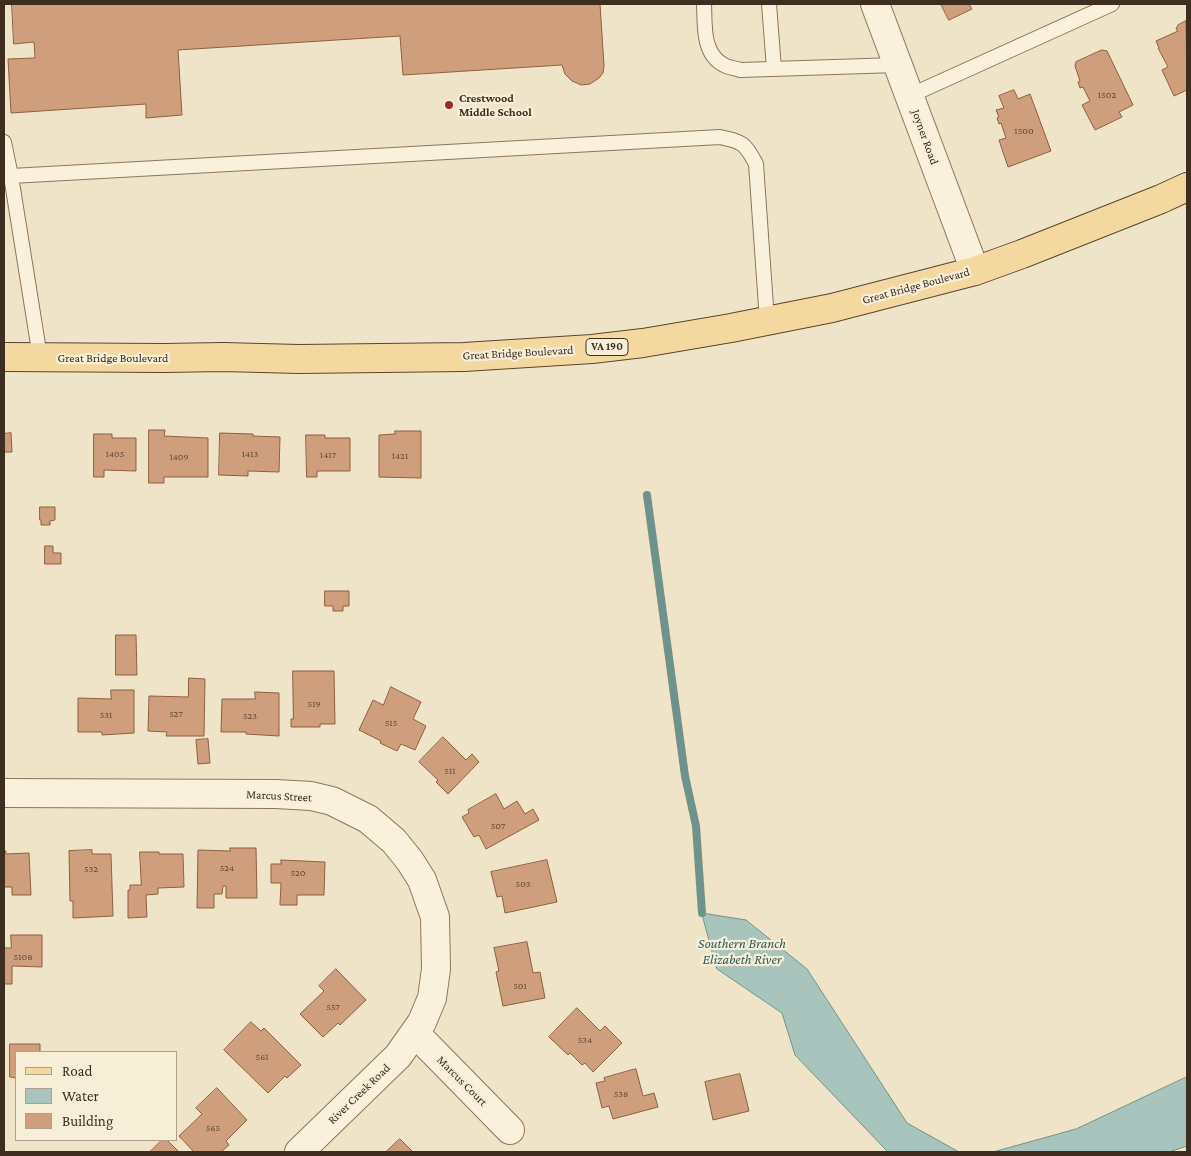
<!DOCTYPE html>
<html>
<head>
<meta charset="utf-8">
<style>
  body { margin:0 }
  #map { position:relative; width:1191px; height:1156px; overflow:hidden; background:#f0e4c8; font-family:"Crimson Pro",serif }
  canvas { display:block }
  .frame { position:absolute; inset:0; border:5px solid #3d2e20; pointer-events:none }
  .legend { position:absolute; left:15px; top:1051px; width:162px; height:90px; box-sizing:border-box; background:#f7eed8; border:1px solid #ada18e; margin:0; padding:6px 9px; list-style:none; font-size:15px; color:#3d2e20 }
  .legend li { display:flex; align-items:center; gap:10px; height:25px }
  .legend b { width:25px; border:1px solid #ada18e }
</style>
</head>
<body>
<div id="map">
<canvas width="1191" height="1156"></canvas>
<div class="frame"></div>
<ul class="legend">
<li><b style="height:6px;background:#f3d9a0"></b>Road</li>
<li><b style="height:14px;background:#a9c4bc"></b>Water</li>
<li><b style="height:14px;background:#cf9f7d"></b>Building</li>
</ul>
</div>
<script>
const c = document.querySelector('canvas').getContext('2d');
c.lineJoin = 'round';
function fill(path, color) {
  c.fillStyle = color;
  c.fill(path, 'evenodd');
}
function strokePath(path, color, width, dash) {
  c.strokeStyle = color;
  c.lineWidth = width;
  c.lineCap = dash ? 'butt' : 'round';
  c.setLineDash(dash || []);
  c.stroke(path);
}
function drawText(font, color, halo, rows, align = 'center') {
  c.font = font + ' "Crimson Pro",serif';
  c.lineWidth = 4.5;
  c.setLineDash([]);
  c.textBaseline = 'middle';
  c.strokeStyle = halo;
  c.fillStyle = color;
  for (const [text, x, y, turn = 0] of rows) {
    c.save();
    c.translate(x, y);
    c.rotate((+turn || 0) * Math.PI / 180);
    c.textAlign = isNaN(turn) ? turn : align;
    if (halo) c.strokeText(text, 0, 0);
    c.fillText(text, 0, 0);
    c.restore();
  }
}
const water = new Path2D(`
  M702,913L746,920L807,969L907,1123L959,1152H888L795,1055L782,1013L717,969Z
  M1187,1077V1146L1169,1152H993L1076,1129Z`);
const stream = new Path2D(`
  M647,495L685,776L696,826L702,913`);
const building = new Path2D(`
  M12,4H600L604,66L603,73L599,78L590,84L581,85L572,81L565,74L562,65L403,75L400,36L178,50L182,115L146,118V104L11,113L8,59L35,58L34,42L14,44Z
  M941,4H969L972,9L949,20Z
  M1186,21L1187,90L1174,96L1162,70L1168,67L1158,48H1159L1156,41L1178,31L1176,29L1178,25Z
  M1102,50L1107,51L1133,105L1119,112L1122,117L1095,130L1082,105L1090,101L1083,87L1080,88L1078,82L1080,81L1075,66L1076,62Z
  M1014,90L1018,99L1030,94L1051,151L1008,167L999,140L1006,138L1001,123L999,124L997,118L999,117L996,110L1004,108L999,96Z
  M149,430H165L164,436L208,438V477H164V483H149Z
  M395,431H421V478L379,477V435L395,434Z
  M11,433L12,452H4V434Z
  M220,433L253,434V436L280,437L279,472L248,471V476L219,475Z
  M94,434H112V438H136V471L104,470V477H94Z
  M306,435H325V438H350V471H317V477H307Z
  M40,507H55V520L50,521V525H41V520H40Z
  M45,546H53V553H61V564H45Z
  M325,591H349V606H343V611H333V606H325Z
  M116,635H136L137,675H116Z
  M293,671H334L335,724H320V727H291V719H293Z
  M189,678L205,679L204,736H166L167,732L148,731L149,696L188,697Z
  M391,687L421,702L413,719L426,726L415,750L401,744L397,751L380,743L381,741L359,730L373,700L383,705Z
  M111,690H134V733L102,735V732H78V698L111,699Z
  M255,692L279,693V736L246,734V732H221L222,699H255Z
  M443,737L466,760L472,754L479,762L448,794L436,782L438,780L419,762Z
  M208,739L210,763L198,764L196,740Z
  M496,794L504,809L517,801L525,814L533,809L539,820L486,849L479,835L474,837L462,817L469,813L468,810Z
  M230,848H256L257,898H226V886H223L222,894H214V908H197L198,850L230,851Z
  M92,850V854H111L113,916L73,918V901H70L69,851Z
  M4,851H6V854L29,853L31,895H12V887H4Z
  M140,852H159V854H183L184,887L158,888V894L146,895L147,917L128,918V890H130V885H141Z
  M281,860L325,862L324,895H297V905H280L281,883H271V864H281Z
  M547,860L557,902L505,913L502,896L497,897L491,872Z
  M11,935H42V967L12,966V984H4V948H11Z
  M527,942L533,973L540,972L545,998L503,1006L496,972L499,971L494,948Z
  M336,969L366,1000L340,1025L338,1023L323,1037L300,1014L324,991L319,986Z
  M577,1008L600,1031L605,1026L622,1043L593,1072L585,1063L582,1065L570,1053L568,1055L549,1037Z
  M251,1022L261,1031L264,1028L301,1065L287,1078L285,1076L268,1093L224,1050Z
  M10,1044H40V1052H16V1078L10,1077Z
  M636,1069L643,1096L654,1093L658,1107L613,1119L609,1106L602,1108L596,1083L605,1081L604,1078Z
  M740,1074L749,1111L713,1120L705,1082Z
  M217,1088L247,1120L226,1141L229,1145L221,1152H194L179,1136L202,1114L196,1108Z
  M400,1139L413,1152H386Z
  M162,1140H167L179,1152H150Z`);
const lane = new Path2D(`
  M704,4C705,25 702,54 724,65C729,68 735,68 740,70L897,65
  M769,4L774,69
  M909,96L1112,4
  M4,142L11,176L40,357
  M11,176L720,137C743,142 745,143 756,164L767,321`);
const street = new Path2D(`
  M875,4L975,271
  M4,793L276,794L311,796L332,801L368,819L394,841L410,861L422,880L435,917L436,969L432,998L422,1022L398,1056L299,1152
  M415,1033L510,1130`);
const primary = new Path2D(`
  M4,357L164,358L223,357L299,359L464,357L592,349L643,343L731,328L832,308L975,271L1022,254L1161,199L1187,187`);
const markers = [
  [449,105,5,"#9e2a2b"]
];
const numberNames = [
  ["1502",1107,95],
  ["1500",1024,131],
  ["1405",115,454],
  ["1413",250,454],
  ["1417",328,455],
  ["1421",400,456],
  ["1409",179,457],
  ["519",314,704],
  ["527",176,714],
  ["531",106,715],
  ["523",250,716],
  ["515",391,723],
  ["511",450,771],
  ["507",498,826],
  ["524",227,868],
  ["532",91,869],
  ["520",298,873],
  ["503",523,884],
  ["5108",23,957],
  ["501",520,986],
  ["557",333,1007],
  ["534",585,1040],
  ["561",262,1057],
  ["538",621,1094],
  ["565",213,1128]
];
const shields = [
  [607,347,42]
];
const shieldNames = [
  ["VA 190",607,347]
];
const poiNames = [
  ["Crestwood",459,98],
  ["Middle School",459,112]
];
const streetNames = [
  ["Joyner Road",925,137,70],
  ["Great Bridge Boulevard",916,286,-15],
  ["Great Bridge Boulevard",518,353,-3],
  ["Great Bridge Boulevard",113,358],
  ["Marcus Street",279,796,3],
  ["Marcus Court",462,1081,45],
  ["River Creek Road",359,1094,-44]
];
const waterNames = [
  ["Southern Branch",742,944],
  ["Elizabeth River",742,960]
];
fill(water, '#a9c4bc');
strokePath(water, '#6f938a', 1);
strokePath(stream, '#6f938a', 8);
fill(building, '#cf9f7d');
strokePath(building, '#8d5f41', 1);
strokePath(lane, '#8d765c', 16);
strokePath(street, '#8d765c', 30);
strokePath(primary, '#5b4430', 30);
strokePath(lane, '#faf1dc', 14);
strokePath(street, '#faf1dc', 28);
strokePath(primary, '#f3d9a0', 28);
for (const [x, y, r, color] of markers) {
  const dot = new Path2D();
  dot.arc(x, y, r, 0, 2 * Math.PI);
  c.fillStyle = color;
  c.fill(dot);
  strokePath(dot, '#f7eed8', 2);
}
drawText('10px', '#624a37', null, numberNames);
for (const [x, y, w] of shields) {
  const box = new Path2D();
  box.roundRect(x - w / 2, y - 8.5, w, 17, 4);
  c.fillStyle = '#f7eed8';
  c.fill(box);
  strokePath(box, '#3d2e20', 1);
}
drawText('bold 11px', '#3d2e20', null, shieldNames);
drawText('bold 12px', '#3d2e20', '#f7eed8', poiNames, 'left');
drawText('12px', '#3d2e20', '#f7eed8', streetNames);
drawText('italic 14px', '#2f5d5a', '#f7eed8', waterNames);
</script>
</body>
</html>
